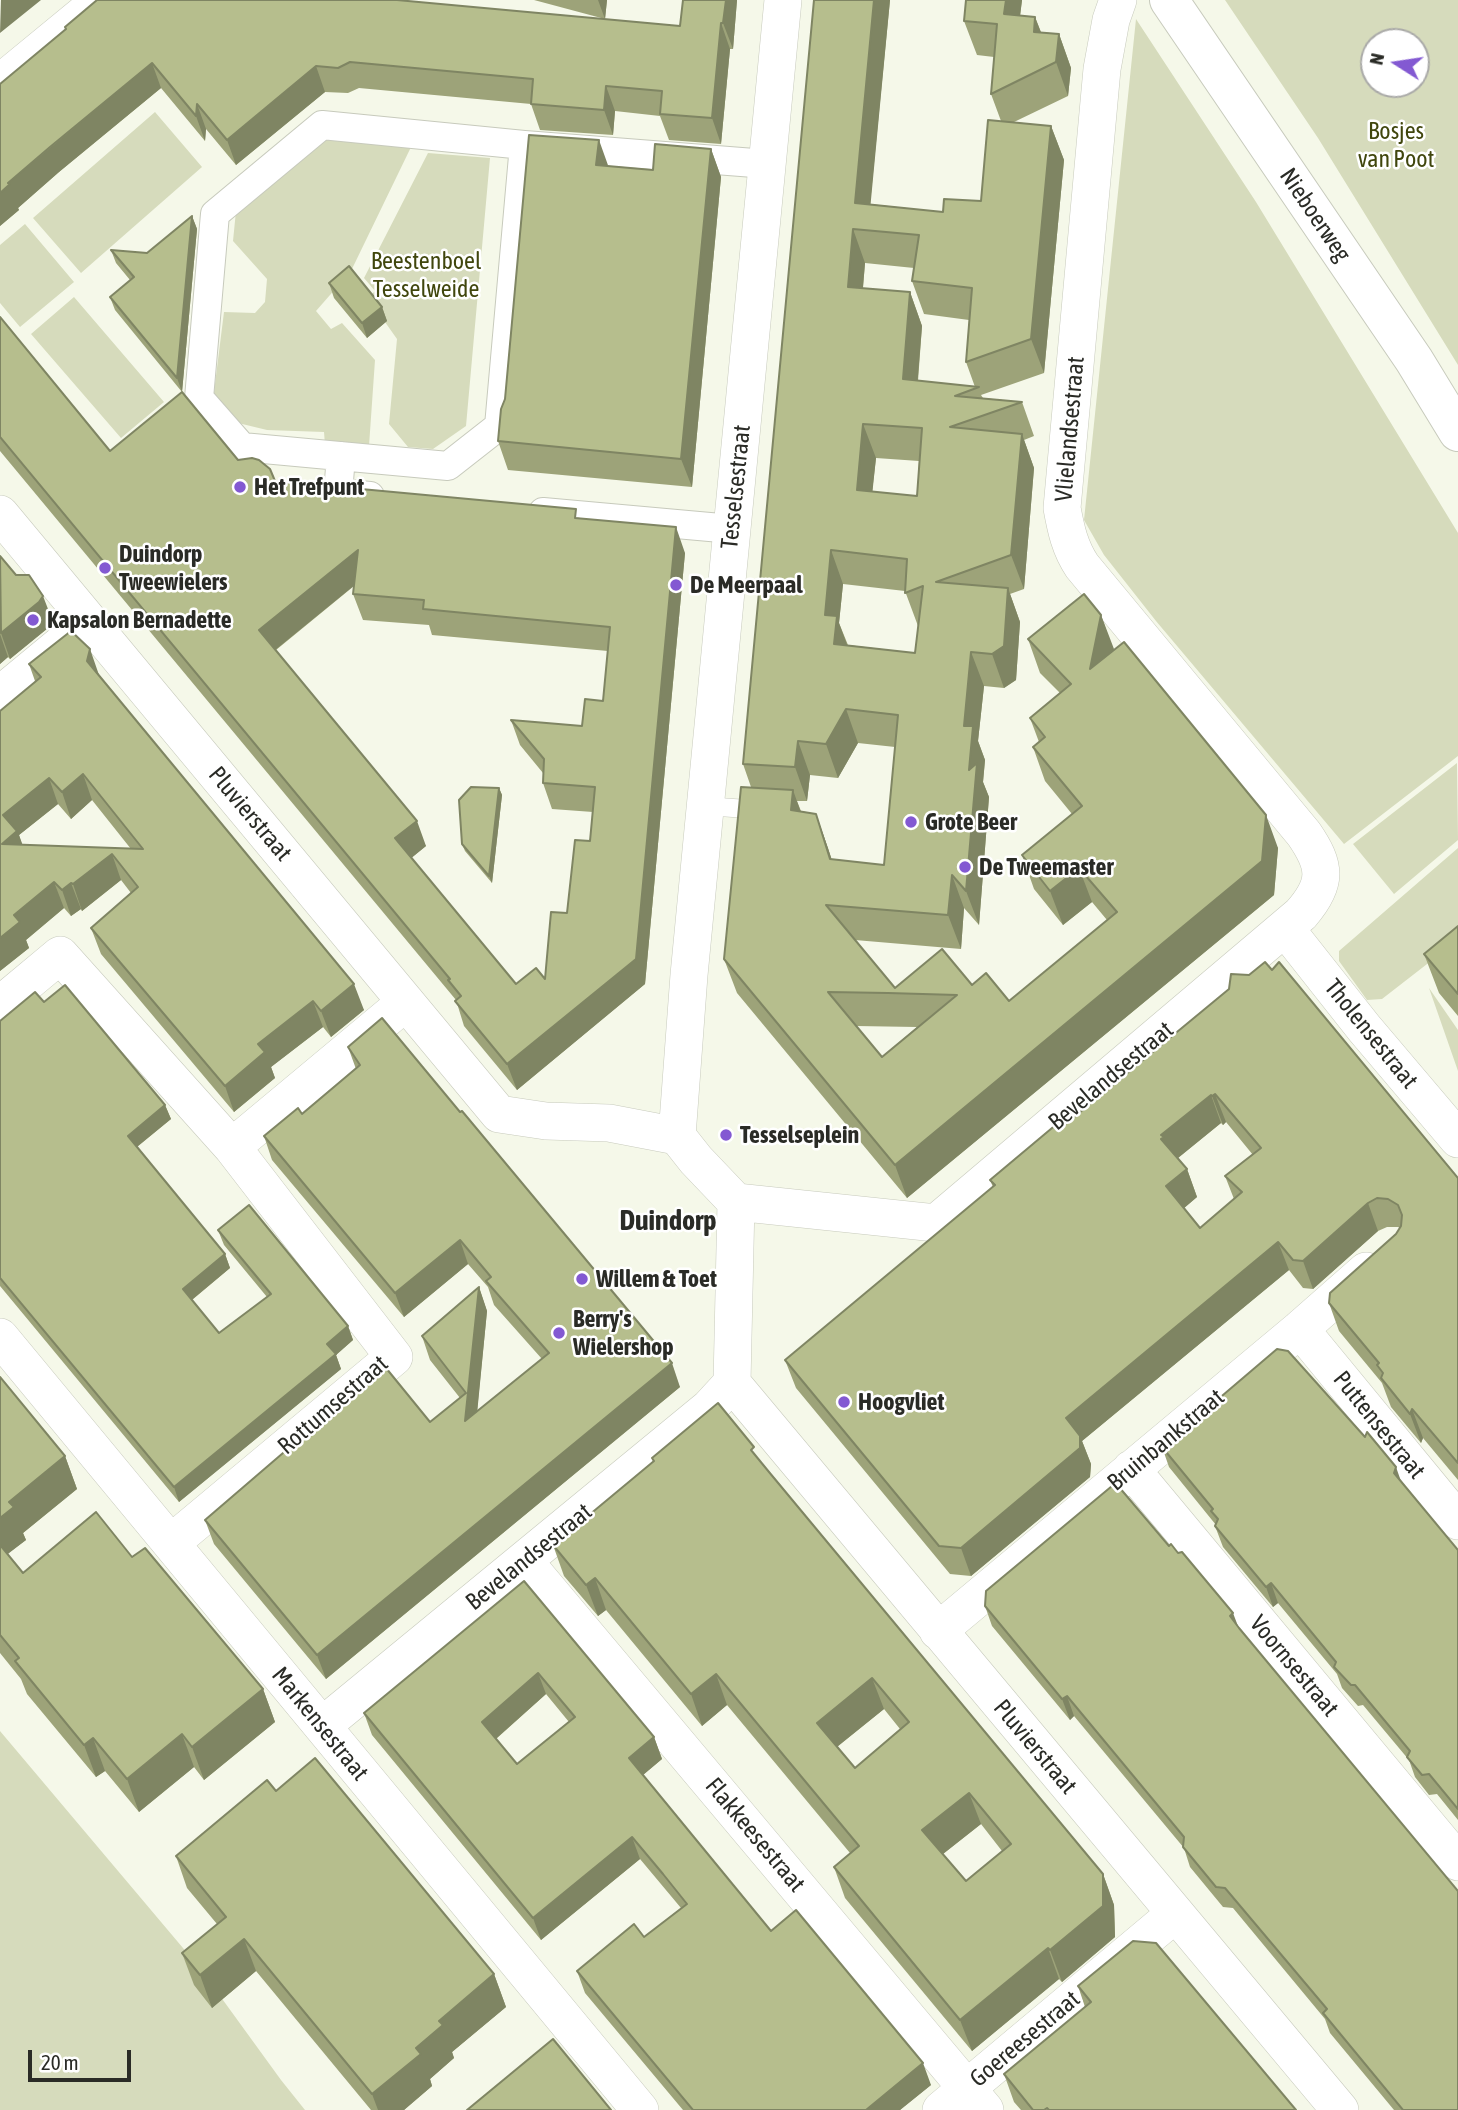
<!DOCTYPE html>
<html>
<head>
<meta charset="utf-8">
<style>
  body { margin:0 }
  #map { position:relative; width:1458px; height:2110px; overflow:hidden; background:#f5f8e9; font-family:"Asap Condensed",sans-serif }
  canvas { display:block }
  .north { position:absolute; left:1360px; top:28px; width:70px; height:70px; box-sizing:border-box; background:#fff; border:2px solid #aaaaa8; border-radius:50%; rotate:282deg; font-size:19px; font-weight:700; line-height:28px; text-align:center; color:#2a2b26 }
  .north::after { content:''; display:block; margin:auto; width:24px; height:32px; background:#8359d2; clip-path:polygon(50% 0,100% 100%,50% 72%,0 100%) }
  .scale { position:absolute; left:28px; top:2050px; width:103px; height:32px; box-sizing:border-box; border:4px solid #2a2b26; border-top:0; padding-left:9px; font-size:21px; line-height:24px; white-space:nowrap; color:#2a2b26; -webkit-text-stroke:5px #fff; paint-order:stroke }
</style>
</head>
<body>
<div id="map">
<canvas width="1458" height="2110"></canvas>
<div class="north">N</div>
<div class="scale">20 m</div>
</div>
<script>
const c = document.querySelector('canvas').getContext('2d');
c.lineJoin = 'round';
function fill(path, color) {
  c.fillStyle = color;
  c.fill(path, 'evenodd');
}
function strokePath(path, color, width, dash) {
  c.strokeStyle = color;
  c.lineWidth = width;
  c.lineCap = dash ? 'butt' : 'round';
  c.setLineDash(dash || []);
  c.stroke(path);
}
function drawText(font, color, halo, rows, align = 'center') {
  c.font = font + ' "Asap Condensed",sans-serif';
  c.lineWidth = 5;
  c.setLineDash([]);
  c.textBaseline = 'middle';
  c.strokeStyle = halo;
  c.fillStyle = color;
  for (const [text, x, y, turn = 0] of rows) {
    c.save();
    c.translate(x, y);
    c.rotate((+turn || 0) * Math.PI / 180);
    c.textAlign = isNaN(turn) ? turn : align;
    if (halo) c.strokeText(text, 0, 0);
    c.fillText(text, 0, 0);
    c.restore();
  }
}
const green = new Path2D(`
  M1225,0H1458V365L1318,138ZM1374,42H1416V84H1374Z
  M1136,19L1256,202L1458,533V756L1344,844L1156,621L1104,555L1084,520Z
  M155,112L202,167L81,273L33,218Z
  M323,137L412,145L351,271L316,311L331,329L342,323L375,360L369,446L325,445L324,432L267,430L234,422L213,400L224,312L255,313L265,302L267,279L233,241L236,211Z
  M428,153L490,158L466,426L433,449L408,447L389,424L397,339L368,298L375,291L364,278Z
  M25,224L74,282L20,327L0,303V245Z
  M74,297L164,402L121,438L31,334Z
  M1457,763L1458,840L1394,894L1353,844Z
  M1458,848V940L1382,999L1367,1000L1339,961V951Z
  M1429,988L1458,1030V1071Z
  M0,1731L199,1967L281,2080L305,2110H0Z`);
const service = new Path2D(`
  M705,806L761,810`);
const pedestrian = new Path2D(`
  M524,145L499,426L448,466L242,447L199,398L215,214L322,125L524,145L767,164
  M341,456L338,493L370,496
  M543,512L732,529`);
const minor = new Path2D(`
  M0,83L101,0
  M0,514L499,1114L546,1121L609,1123L677,1136L696,1160L736,1202L732,1383
  M0,695L69,638
  M1285,928L1364,1028L1458,1139
  M0,1005L60,955L232,1147L394,1357L171,1543
  M677,1136L689,975L783,0
  M232,1147L406,1002
  M736,1202L936,1223L1301,914C1328,883 1326,866 1304,834L1082,566C1070,548 1066,530 1062,508L1102,69L1111,20L1118,0
  M1300,1329L1458,1521
  M0,1337L640,2110
  M732,1383L1340,2110
  M1131,1469L1458,1862
  M524,1561L985,2110
  M938,1631L1300,1329L1366,1271
  M322,1726L709,1408L732,1383
  M941,2110L1175,1914`);
const tertiary = new Path2D(`
  M1169,0L1414,360L1458,432`);
const wall = new Path2D(`
  M534,0H607L605,19L680,26L683,0H737L733,49H730L721,144L669,140L660,116L615,111L613,135L540,130L531,104L359,88L348,93L325,92L236,165L206,129L205,141L161,88L59,172L18,208L19,210L0,226V84L66,30L65,27L605,19Z
  M814,0H890L870,204L943,212L981,201L1001,121L991,94L994,57L977,55L964,21L966,0H1022L1020,16L1035,17L1041,32L1059,34L1071,68L1068,96L1014,122L1051,126L1064,160L1044,373L981,395L983,398L1022,402L1034,436L1024,440L1034,468L1024,589L1010,594L1020,622L1016,680L1004,688L984,686L978,741L985,760L983,782L989,797L979,925L964,908L961,949L855,940L895,988L972,985L1009,1001L1107,920L1092,902L1063,925L1034,889L1022,855L1072,814L1045,781L1033,747L1039,742L1030,718L1060,693L1040,673L1028,639L1101,615L1113,650L1278,848L1274,895L907,1198L737,993L724,959L751,787L743,764ZM865,263L914,268L912,281L924,314L969,320L966,362L975,387L918,381L922,326L910,292L863,288ZM876,458L919,461L917,496L872,492ZM843,584L905,591L918,626L915,653L848,645L839,623ZM858,743L895,747L884,865L832,860L816,814L801,811L797,801H807L810,775L838,778ZM856,1026L917,1027L882,1057Z
  M711,149L721,177L692,487L508,470L498,441L608,166L653,170Z
  M192,216L197,229L182,392L115,310L110,297L130,280L116,263L111,250L147,253Z
  M329,283L382,307L387,321L367,338L334,298Z
  M0,317L110,451L238,460L275,481L580,518L685,553L645,984L517,1090L464,1026L456,1000L0,451ZM354,586L353,594L363,620L429,625L432,635L608,651L603,701L582,726L511,720L520,745L543,773V783L552,809L593,812L590,841L545,979L516,984L411,858L426,846L276,650Z
  M0,556L53,622L48,628L10,659L8,657L0,664Z
  M29,664L99,676L364,1010L331,1037L323,1027L271,1067L275,1078L234,1112L101,954L91,928L131,893L121,880L82,911L81,909L71,916L64,908L26,940L29,948L0,971L35,681ZM92,800L131,849L22,845L19,835L58,804L71,819Z
  M499,788L502,795L492,883L465,851L462,844Z
  M1458,926V1016L1439,993L1424,954Z
  M1229,989L1458,1178V1480L1423,1438L1421,1443L1391,1407L1382,1383L1339,1331L1329,1303L1396,1234L1400,1228L1398,1227H1387L1378,1231L1313,1289L1303,1288L1289,1270L1082,1441L1091,1464L1090,1477L971,1576L950,1574L796,1388L785,1360L993,1187L990,1180L1062,1127ZM1226,1122L1253,1155L1225,1176L1234,1199L1200,1228L1184,1208L1197,1197L1187,1169L1178,1158L1221,1123L1223,1125Z
  M44,1002L165,1105L171,1119L137,1147L225,1254L230,1268L192,1300L219,1333L267,1297L224,1245L218,1230L348,1326L353,1340L336,1355L341,1369L179,1502L0,1286V1021Z
  M348,1047L680,1387L326,1679L214,1544L205,1520L329,1418L328,1415L430,1422L460,1398L430,1360L422,1336L479,1287L487,1311L477,1411L542,1359L494,1305L488,1287L468,1264L404,1317L272,1160L264,1136L302,1114L356,1069Z
  M0,1377L65,1456L77,1489L23,1533L26,1540L7,1554L23,1573L132,1557L263,1689L275,1722L204,1780L194,1767L139,1812L105,1771L96,1777L27,1694L21,1679L0,1653Z
  M1162,1447L1401,1482L1458,1550V1820L1437,1794L1429,1795L1415,1777L1409,1760L1363,1705L1358,1706L1342,1688L1337,1674L1278,1603L1273,1607L1223,1547L1215,1526L1216,1525L1169,1467Z
  M652,1458H758L1103,1874L1114,1905L1115,1937L1062,1982L1059,1979L972,2051L845,1898L834,1867L850,1853L727,1705L702,1726L606,1610L598,1616L564,1576L553,1545L653,1462ZM884,1709L900,1729L855,1768L837,1747ZM981,1824L1002,1851L966,1881L943,1854Z
  M524,1581L654,1737L662,1759L643,1775L771,1931L931,2085L900,2110H683L585,1993L577,1971L644,1937L681,1908L640,1859L541,1940L372,1735L364,1713ZM546,1694L569,1722L517,1764L496,1739Z
  M985,1606L1239,1628L1458,2110H1394L1330,2033L1325,2019L1233,1908L1223,1907L1190,1867L1184,1848L1074,1716L1070,1720L992,1626Z
  M276,1791L494,1974L506,2007L452,2052L454,2058L430,2079L432,2086L404,2110H371L256,1971L212,2008L194,1985L182,1953L217,1924L187,1888L176,1856Z
  M1078,1986L1296,2110H1021L1014,2102L1004,2074L1085,2007Z`);
const shadedWall = new Path2D(`
  M1,0H41L0,33Z
  M598,0H607L605,19Z
  M726,0H737L733,49L723,23Z
  M874,0H890L868,231L855,203Z
  M1006,0H1022L1016,48L1004,14Z
  M1035,17L1048,51L1034,32Z
  M721,23L730,49L721,144L712,118Z
  M1059,34L1071,68L1068,96L1056,62Z
  M152,63L161,88L59,172L18,208L19,210L0,226V193L8,183Z
  M316,66L325,92L236,165L227,140Z
  M606,86L615,111L613,135L604,110Z
  M197,104L206,129L205,141L196,116Z
  M1051,126L1064,160L1044,373L1031,339Z
  M599,140L609,168L596,165Z
  M711,149L721,177L692,487L681,459Z
  M192,216L197,229L182,392L177,378Z
  M853,229L865,263L860,321L848,287Z
  M910,292L922,326L915,413L903,379Z
  M382,307L387,321L367,338L362,323Z
  M863,424L876,458L869,524L857,490Z
  M1022,434L1034,468L1024,589L1011,555Z
  M676,527L685,553L645,984L517,1090L507,1064L636,959Z
  M358,550L367,575L269,655L259,630Z
  M831,550L843,584L839,623L849,650L847,677L825,615Z
  M1008,588L1020,622L1016,680L1004,688L992,654Z
  M43,596L53,622L48,628L10,659L1,633Z
  M1101,615L1114,649L1102,703L1090,669Z
  M0,634L8,657L0,664Z
  M90,649L99,675L87,661Z
  M971,652L984,686L978,741L985,760L983,782L989,797L979,925L966,891L969,770L964,726Z
  M846,709L858,743L838,778L826,744Z
  M798,741L810,775L807,801L795,767Z
  M83,774L92,800L71,819L62,792Z
  M49,778L58,804L19,835L27,857L2,844L3,815Z
  M499,788L502,795L492,883L489,876Z
  M793,790L805,824L791,810Z
  M816,814L828,848L842,893L830,859Z
  M1266,815L1278,848L1274,895L907,1198L895,1165Z
  M417,821L426,846L404,864L395,838Z
  M112,854L121,880L82,911L73,884Z
  M1079,868L1092,902L1063,925L1050,891Z
  M952,875L964,908L961,949L948,915Z
  M54,882L64,908L26,940L29,948L0,971V938L14,915Z
  M71,883L81,909L71,916L62,890Z
  M354,984L364,1010L331,1037L321,1011Z
  M313,1001L323,1027L271,1067L275,1078L234,1112L225,1086L258,1044Z
  M1215,1094L1226,1122L1223,1125L1212,1096Z
  M1211,1095L1221,1123L1173,1162L1161,1139V1135Z
  M165,1105L171,1119L133,1150L128,1136Z
  M1187,1169L1197,1197L1176,1215L1166,1186Z
  M1368,1203L1378,1231L1313,1289L1303,1261Z
  M460,1240L468,1264L404,1317L395,1293Z
  M1278,1242L1289,1270L1082,1441L1091,1464L1090,1477L971,1576L961,1548L1066,1418Z
  M225,1254L230,1268L188,1303L183,1289Z
  M479,1287L487,1311L474,1445L465,1421Z
  M348,1326L353,1340L336,1355L341,1369L179,1502L174,1487L327,1344Z
  M672,1363L680,1387L326,1679L317,1655Z
  M1412,1409L1423,1438L1421,1443L1410,1414Z
  M65,1456L77,1489L23,1533L26,1540L0,1560V1518L9,1502Z
  M1396,1467L1403,1487L1394,1473Z
  M595,1578L606,1610L598,1616L586,1585Z
  M1271,1583L1278,1603L1273,1607L1266,1587Z
  M1233,1613L1241,1634L1230,1616Z
  M538,1673L546,1694L490,1744L482,1722Z
  M716,1674L727,1705L702,1726L691,1694Z
  M872,1678L884,1709L828,1754L817,1723Z
  M263,1689L275,1722L204,1780L192,1747Z
  M1067,1696L1074,1716L1070,1720L1062,1699Z
  M182,1734L194,1767L139,1812L127,1779Z
  M654,1737L662,1759L637,1780L629,1758Z
  M93,1738L105,1771L96,1777L84,1745Z
  M969,1793L981,1824L934,1861L922,1830Z
  M632,1837L640,1859L541,1940L533,1918Z
  M1103,1874L1114,1905L1115,1937L1062,1982L1050,1950Z
  M244,1939L256,1971L212,2008L200,1975Z
  M1048,1948L1059,1979L972,2051L960,2020Z
  M494,1974L506,2007L452,2052L454,2058L430,2079L432,2086L404,2110H378L372,2094L416,2048L439,2021Z
  M923,2063L931,2085L900,2110H866Z`);
const building = new Path2D(`
  M97,0H397L680,26L683,0H726L723,23H721L712,118L660,114L662,91L606,86L604,110L531,104L533,79L350,62L338,68L316,66L227,140L197,104L196,116L152,63L50,147L8,183L10,184L0,193V84L66,29L65,27Z
  M814,0H874L855,203L943,212L944,199L981,201L988,120L1051,126L1031,339L966,362L972,288L912,281L919,235L853,229L848,287L910,292L903,379L979,387L955,396L1022,402L950,427L1022,434L1011,555L936,582L1008,588L1004,646L992,654L971,652L964,726H973L969,770L977,763L966,891L952,875L948,915L826,905L895,988L942,949L972,985L986,973L1009,1001L1117,912L1079,868L1050,891L1022,855L1082,806L1033,747L1045,737L1030,718L1071,684L1028,639L1084,594L1101,615L1090,669L1124,642L1266,815L1262,861L895,1165L724,959L741,787L793,790L791,810L816,814L830,859L884,865L898,715L846,709L826,744L798,741L795,767L743,764ZM863,424L922,428L917,496L857,490ZM831,550L907,559L905,593L923,586L915,653L834,644L837,616L825,615ZM828,992L888,993L957,995L882,1057Z
  M966,0H1006L1004,14L1035,17L1034,32L1059,34L1056,62L991,94L997,24L964,21Z
  M529,135L599,140L596,165L653,170L655,144L711,149L681,459L498,441L501,409L505,399Z
  M192,216L177,378L110,297L134,277L111,250L147,253Z
  M349,266L382,307L362,323L329,283Z
  M0,317L110,451L182,392L238,460L252,458L259,460L270,469L275,481L576,509L575,518L676,527L636,959L507,1064L455,1001L461,996L448,980L450,979L0,437ZM358,550L353,594L424,600L423,609L610,627L603,701L585,699L582,726L511,720L544,759L543,783L595,787L590,841L575,840L567,913L551,912L545,979L536,968L516,984L395,838L417,821L259,630Z
  M0,556L16,575H29L43,596L39,602L1,633Z
  M71,631L90,649L87,661L354,984L321,1011L313,1001L258,1044L265,1052L225,1086L91,928L138,887L112,854L73,884L71,883L62,890L54,882L14,915L20,922L0,938V711L41,677L29,664ZM83,774L143,849L2,844L17,831L3,815L49,778L62,792Z
  M471,787L499,788L489,876L462,844L459,800Z
  M1458,926V994L1424,954Z
  M1265,962L1272,970L1279,962L1458,1178V1463L1412,1409L1410,1414L1381,1378L1383,1373L1377,1365L1379,1363L1329,1303L1330,1293L1396,1234L1401,1226L1402,1215L1398,1205L1388,1199L1377,1198L1368,1203L1303,1261L1293,1260L1278,1242L1066,1418L1080,1436V1448L961,1548L939,1546L785,1360L995,1185L990,1180L1058,1123L1062,1127L1229,989L1231,974L1249,975ZM1215,1094L1261,1148L1225,1176L1242,1192L1200,1228L1166,1186L1187,1169L1161,1139L1164,1137L1161,1135L1211,1095L1212,1096Z
  M65,985L165,1105L128,1136L225,1254L183,1289L219,1333L271,1294L218,1230L249,1205L348,1326L327,1344L336,1354L174,1487L0,1278V1021L35,992L44,1002Z
  M382,1018L460,1112L462,1111L672,1363L317,1655L205,1520L283,1453L330,1417L328,1415L386,1368L430,1422L466,1393L422,1336L479,1287L465,1421L549,1353L486,1281L491,1277L460,1240L395,1293L264,1136L298,1108L302,1114L360,1065L348,1047Z
  M1277,1349L1288,1351L1365,1437L1367,1432L1396,1467L1394,1473L1458,1550V1809L1429,1774L1422,1775L1407,1757L1410,1751L1355,1685H1351L1334,1667L1336,1662L1271,1583L1266,1587L1215,1526L1218,1519L1211,1511L1213,1509L1162,1447Z
  M0,1377L65,1456L9,1502L14,1507L0,1518Z
  M718,1403L754,1447L751,1450L769,1472L1103,1874V1906L1050,1950L1048,1948L960,2020L834,1867L859,1846L716,1674L691,1694L595,1578L586,1585L553,1545L654,1461L652,1458ZM872,1678L909,1722L855,1768L817,1723ZM969,1793L1011,1844L966,1881L922,1830Z
  M1112,1486L1119,1487L1169,1546L1171,1544L1178,1553L1182,1552L1233,1613L1230,1616L1239,1628L1458,1891V2110H1403L1323,2013L1327,2009L1225,1888L1216,1887L1183,1847L1184,1837L1067,1696L1062,1699L985,1606L986,1591Z
  M96,1512L132,1557L145,1548L263,1689L192,1747L182,1734L127,1779L93,1738L84,1745L15,1661L19,1658L0,1635V1545L23,1573Z
  M524,1581L654,1737L629,1758L771,1931L796,1910L923,2063L866,2110H693L577,1971L634,1924L644,1937L687,1904L663,1874L632,1837L533,1918L364,1713ZM538,1673L575,1717L517,1764L482,1722Z
  M315,1758L494,1974L439,2021L443,2025L416,2048L421,2054L372,2094L244,1939L200,1975L182,1953L226,1917L176,1856L267,1780L276,1791Z
  M1133,1941L1156,1943L1296,2110H1049L1047,2108L1044,2110H1033L1004,2074L1091,2002L1078,1986Z
  M553,2039L611,2110H467Z`);
const markers = [
  [240,487,7,"#8359d2"],
  [105,568,7,"#8359d2"],
  [676,585,7,"#8359d2"],
  [33,620,7,"#8359d2"],
  [911,822,7,"#8359d2"],
  [965,867,7,"#8359d2"],
  [726,1135,7,"#8359d2"],
  [582,1279,7,"#8359d2"],
  [559,1333,7,"#8359d2"],
  [844,1402,7,"#8359d2"]
];
const parkNames = [
  ["Bosjes",1396,131],
  ["van Poot",1396,159],
  ["Beestenboel",426,261],
  ["Tesselweide",426,289]
];
const streetNames = [
  ["Nieboerweg",1315,215,56],
  ["Vlielandsestraat",1070,429,-85],
  ["Tesselsestraat",736,487,-84],
  ["Pluvierstraat",250,814,50],
  ["Tholensestraat",1371,1034,51],
  ["Bevelandsestraat",1111,1076,-40],
  ["Rottumsestraat",333,1405,-41],
  ["Puttensestraat",1379,1425,51],
  ["Bruinbankstraat",1166,1440,-40],
  ["Bevelandsestraat",529,1557,-39],
  ["Voornsestraat",1294,1666,50],
  ["Markensestraat",320,1724,51],
  ["Pluvierstraat",1035,1747,50],
  ["Flakkeesestraat",755,1835,50],
  ["Goereesestraat",1025,2039,-40]
];
const poiNames = [
  ["Het Trefpunt",254,487],
  ["Duindorp",119,554],
  ["Tweewielers",119,582],
  ["De Meerpaal",690,585],
  ["Kapsalon Bernadette",47,620],
  ["Grote Beer",925,822],
  ["De Tweemaster",979,867],
  ["Tesselseplein",740,1135],
  ["Willem & Toet",596,1279],
  ["Berry's",573,1319],
  ["Wielershop",573,1347],
  ["Hoogvliet",858,1402]
];
const quarterNames = [
  ["Duindorp",668,1221]
];
fill(green, '#d6dbbc');
strokePath(service, '#c7cabc', 19);
strokePath(pedestrian, '#c7cabc', 30);
strokePath(minor, '#c7cabc', 38);
strokePath(tertiary, '#c7cabc', 40);
strokePath(service, '#fff', 18);
strokePath(pedestrian, '#fff', 28);
strokePath(minor, '#fff', 37);
strokePath(tertiary, '#fff', 38);
fill(wall, '#9da379');
fill(shadedWall, '#7f8563');
fill(building, '#b6be8d');
strokePath(building, '#7f8563', 2);
for (const [x, y, r, color] of markers) {
  const dot = new Path2D();
  dot.arc(x, y, r, 0, 2 * Math.PI);
  c.fillStyle = color;
  c.fill(dot);
  strokePath(dot, '#fff', 2.5);
}
drawText('24px', '#40460d', '#fff', parkNames);
drawText('24px', '#2a2b26', '#fff', streetNames);
drawText('bold 24px', '#2a2b26', '#fff', poiNames, 'left');
drawText('bold 28px', '#2a2b26', '#fff', quarterNames);
</script>
</body>
</html>
